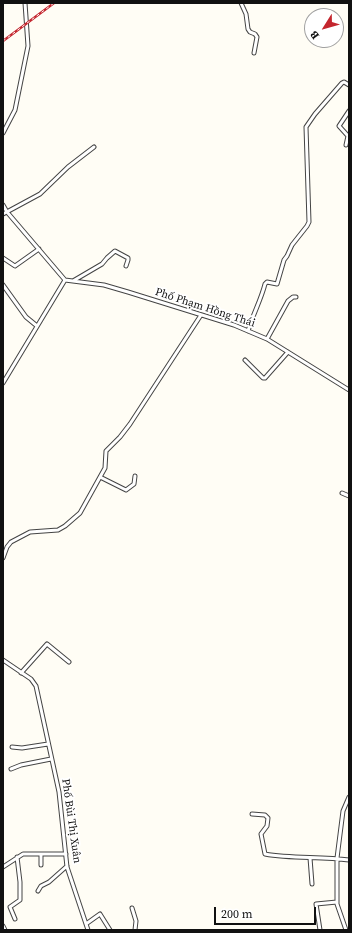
<!DOCTYPE html>
<html>
<head>
<meta charset="utf-8">
<style>
  body { margin:0 }
  #map { position:relative; width:352px; height:933px; overflow:hidden; background:#fffdf5; font-family:"Source Serif 4",serif }
  canvas { display:block }
  .frame { position:absolute; inset:0; border:4px solid #111; pointer-events:none }
  .north { position:absolute; left:304px; top:8px; width:40px; height:40px; box-sizing:border-box; background:#fff; border:1px solid #a0a0a0; border-radius:50%; rotate:233deg; font-size:11px; font-weight:700; line-height:16px; text-align:center; color:#111 }
  .north::after { content:''; display:block; margin:auto; width:14px; height:18px; background:#c4262e; clip-path:polygon(50% 0,100% 100%,50% 72%,0 100%) }
  .scale { position:absolute; left:214px; top:907px; width:102px; height:18px; box-sizing:border-box; border:2px solid #111; border-top:0; padding-left:5px; font-size:12px; line-height:14px; white-space:nowrap; color:#111; -webkit-text-stroke:3px #fff; paint-order:stroke }
</style>
</head>
<body>
<div id="map">
<canvas width="352" height="933"></canvas>
<div class="frame"></div>
<div class="north">B</div>
<div class="scale">200 m</div>
</div>
<script>
const c = document.querySelector('canvas').getContext('2d');
c.lineJoin = 'round';
function strokePath(path, color, width, dash) {
  c.strokeStyle = color;
  c.lineWidth = width;
  c.lineCap = dash ? 'butt' : 'round';
  c.setLineDash(dash || []);
  c.stroke(path);
}
function drawText(font, color, halo, rows, align = 'center') {
  c.font = font + ' "Source Serif 4",serif';
  c.lineWidth = 4;
  c.setLineDash([]);
  c.textBaseline = 'middle';
  c.strokeStyle = halo;
  c.fillStyle = color;
  for (const [text, x, y, turn = 0] of rows) {
    c.save();
    c.translate(x, y);
    c.rotate((+turn || 0) * Math.PI / 180);
    c.textAlign = isNaN(turn) ? turn : align;
    if (halo) c.strokeText(text, 0, 0);
    c.fillText(text, 0, 0);
    c.restore();
  }
}
const minor = new Path2D(`
  M241,3L246,14L248,29L250,32L255,34L257,37L254,53
  M3,133L15,110L28,46L25,3
  M346,145L348,136L339,126L349,111
  M3,205L7,212L65,280
  M3,214L40,194L68,167L94,147
  M3,258L15,266L39,249
  M65,280L104,285L128,292L234,325L267,339L349,390
  M73,281L102,264L107,258L115,251L128,258V260L126,266
  M3,285L26,317L37,326
  M248,331C253,314 261,300 265,284L267,282L277,284L284,260L287,256L292,245L307,226L309,222L306,127L315,114L342,83L344,82L349,85
  M267,339L288,301L293,297H296
  M245,360L263,378H265L288,352
  M3,383L65,280
  M100,477L126,490L134,484L135,476
  M342,493L349,496
  M3,558L7,547L11,542L30,532L58,530L65,526L80,513L105,468L106,451L120,437L130,424L201,315
  M3,660L31,679L36,686L59,792L67,867L88,930
  M21,673L47,644L69,662
  M12,747L22,748L48,744
  M11,769L21,765L51,759
  M252,814L265,815L268,818L267,826L261,834L265,854C292,859 321,856 349,860
  M310,858L312,884
  M41,865V854
  M3,867L23,854H66
  M38,891L41,886L49,882L67,866
  M132,908L136,921L135,930
  M15,919L10,907L20,900V882L17,857
  M86,924L100,914L110,930
  M3,926L5,930
  M320,930L316,904L337,902
  M346,930L337,904V858L343,811L349,797`);
const rail = new Path2D(`
  M3,41L54,3`);
const streetNames = [
  ["Phố Phạm Hồng Thái",205,308,18],
  ["Phố Bùi Thị Xuân",71,821,82]
];
strokePath(minor, '#444', 5);
strokePath(minor, '#fff', 3);
strokePath(rail, '#c4262e', 2.5);
strokePath(rail, '#fff', 1, [3]);
drawText('11px', '#111', '#fff', streetNames);
</script>
</body>
</html>
